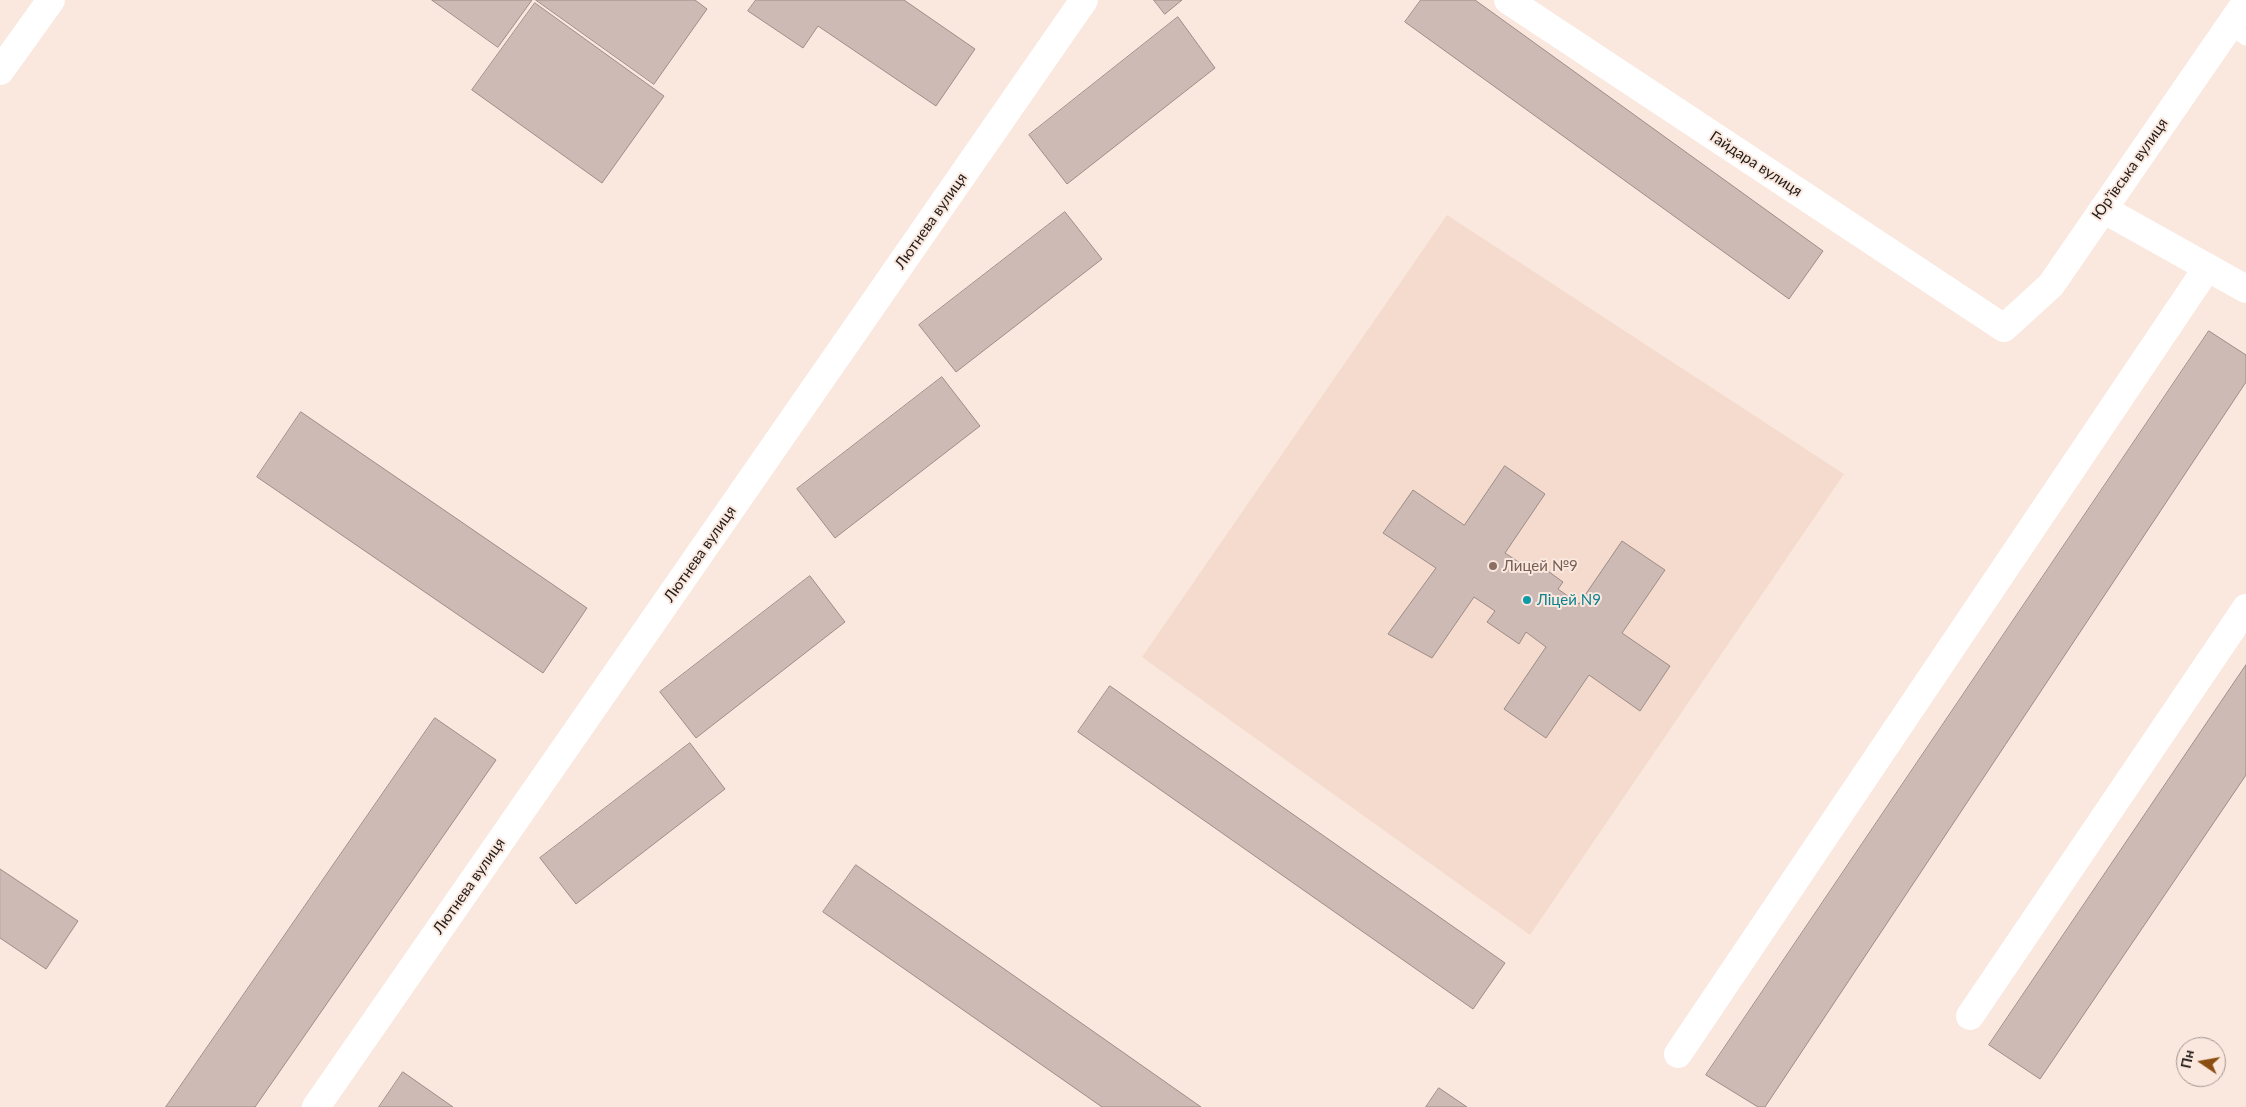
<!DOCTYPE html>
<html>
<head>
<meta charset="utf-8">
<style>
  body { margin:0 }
  #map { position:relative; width:2246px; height:1107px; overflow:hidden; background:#fae8df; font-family:Lato,sans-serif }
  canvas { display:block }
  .north { position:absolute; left:2176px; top:1037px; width:50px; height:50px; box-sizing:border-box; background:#fae8df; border:1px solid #a3968f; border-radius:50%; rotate:282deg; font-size:14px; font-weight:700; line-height:20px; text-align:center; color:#211b18 }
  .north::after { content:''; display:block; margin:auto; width:18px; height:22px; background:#8b4d11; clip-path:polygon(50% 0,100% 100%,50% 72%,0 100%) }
</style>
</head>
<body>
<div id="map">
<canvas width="2246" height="1107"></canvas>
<div class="north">Пн</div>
</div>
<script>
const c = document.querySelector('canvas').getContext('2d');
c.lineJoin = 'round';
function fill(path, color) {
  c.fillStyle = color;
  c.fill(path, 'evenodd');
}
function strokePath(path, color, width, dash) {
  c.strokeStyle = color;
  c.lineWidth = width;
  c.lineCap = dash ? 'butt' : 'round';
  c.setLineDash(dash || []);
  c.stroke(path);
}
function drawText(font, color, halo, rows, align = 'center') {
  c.font = font + ' Lato,sans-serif';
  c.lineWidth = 4;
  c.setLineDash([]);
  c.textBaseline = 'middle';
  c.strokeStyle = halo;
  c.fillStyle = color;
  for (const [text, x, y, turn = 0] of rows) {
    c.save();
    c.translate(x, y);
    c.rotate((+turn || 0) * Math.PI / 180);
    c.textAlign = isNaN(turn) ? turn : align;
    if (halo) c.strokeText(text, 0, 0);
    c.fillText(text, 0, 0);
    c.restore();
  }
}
const built = new Path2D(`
  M1447,215L1844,474L1530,935L1142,657Z`);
const building = new Path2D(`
  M432,0H532L498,47Z
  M536,0H695L707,9L654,84Z
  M756,0H904L975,49L936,106L818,26L803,48L748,11Z
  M1154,0H1182L1165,14Z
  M1421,0H1475L1823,251L1789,299L1405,22Z
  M535,3L664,96L602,183L472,90Z
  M1178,17L1215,68L1067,184L1029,135Z
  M1065,212L1102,259L956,372L919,325Z
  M2209,331L2246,355V382L1765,1107H1758L1706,1075Z
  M942,377L980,426L835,538L797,489Z
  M301,412L587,608L543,673L257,477Z
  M1505,466L1545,494L1505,553L1529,569L1534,561L1563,582L1558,589L1579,604L1622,541L1665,570L1622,633L1670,666L1640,711L1589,675L1546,738L1504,709L1546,647L1526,632L1519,644L1487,622L1495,611L1474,597L1432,658L1388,634L1436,568L1383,533L1413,490L1464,525Z
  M810,576L845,622L696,738L660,692Z
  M2246,665V775L2040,1079L1989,1045Z
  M1110,686L1505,963L1473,1009L1078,732Z
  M435,718L496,760L255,1107H166Z
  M690,743L725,789L576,904L540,858Z
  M856,865L1201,1107H1102L823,912Z
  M0,869L78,921L46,969L0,938Z
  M403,1072L453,1107H379Z
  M1439,1088L1467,1107H1426Z`);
const service = new Path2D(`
  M2229,26L2246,38`);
const minor = new Path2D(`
  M1508,0L2004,328L2051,285L2246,2
  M0,71L51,0
  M2103,209L2246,289
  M1970,1016L2246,608
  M1678,1054L2207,268
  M316,1107L1084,0`);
const markers = [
  [1493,566,5,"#8d6e63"],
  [1527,600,5,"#0f9aa8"]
];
const streetNames = [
  ["Гайдара вулиця",1756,164,33],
  ["Юр’ївська вулиця",2130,169,-55],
  ["Лютнева вулиця",931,221,-55],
  ["Лютнева вулиця",700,554,-55],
  ["Лютнева вулиця",469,886,-55]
];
const educationNames = [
  ["Лицей №9",1503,566]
];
const cultureNames = [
  ["Ліцей N9",1537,600]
];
fill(built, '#f4dbcd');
fill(building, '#cdbab5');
strokePath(building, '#9e8c87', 1);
strokePath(service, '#fff', 15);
strokePath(minor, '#fff', 28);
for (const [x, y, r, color] of markers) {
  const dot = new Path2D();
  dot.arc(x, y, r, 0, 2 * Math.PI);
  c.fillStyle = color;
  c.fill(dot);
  strokePath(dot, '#fae8df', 2);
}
drawText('15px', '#211b18', '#fae8df', streetNames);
drawText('15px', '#785e54', '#fae8df', educationNames, 'left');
drawText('15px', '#0d838f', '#fae8df', cultureNames, 'left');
</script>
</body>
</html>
